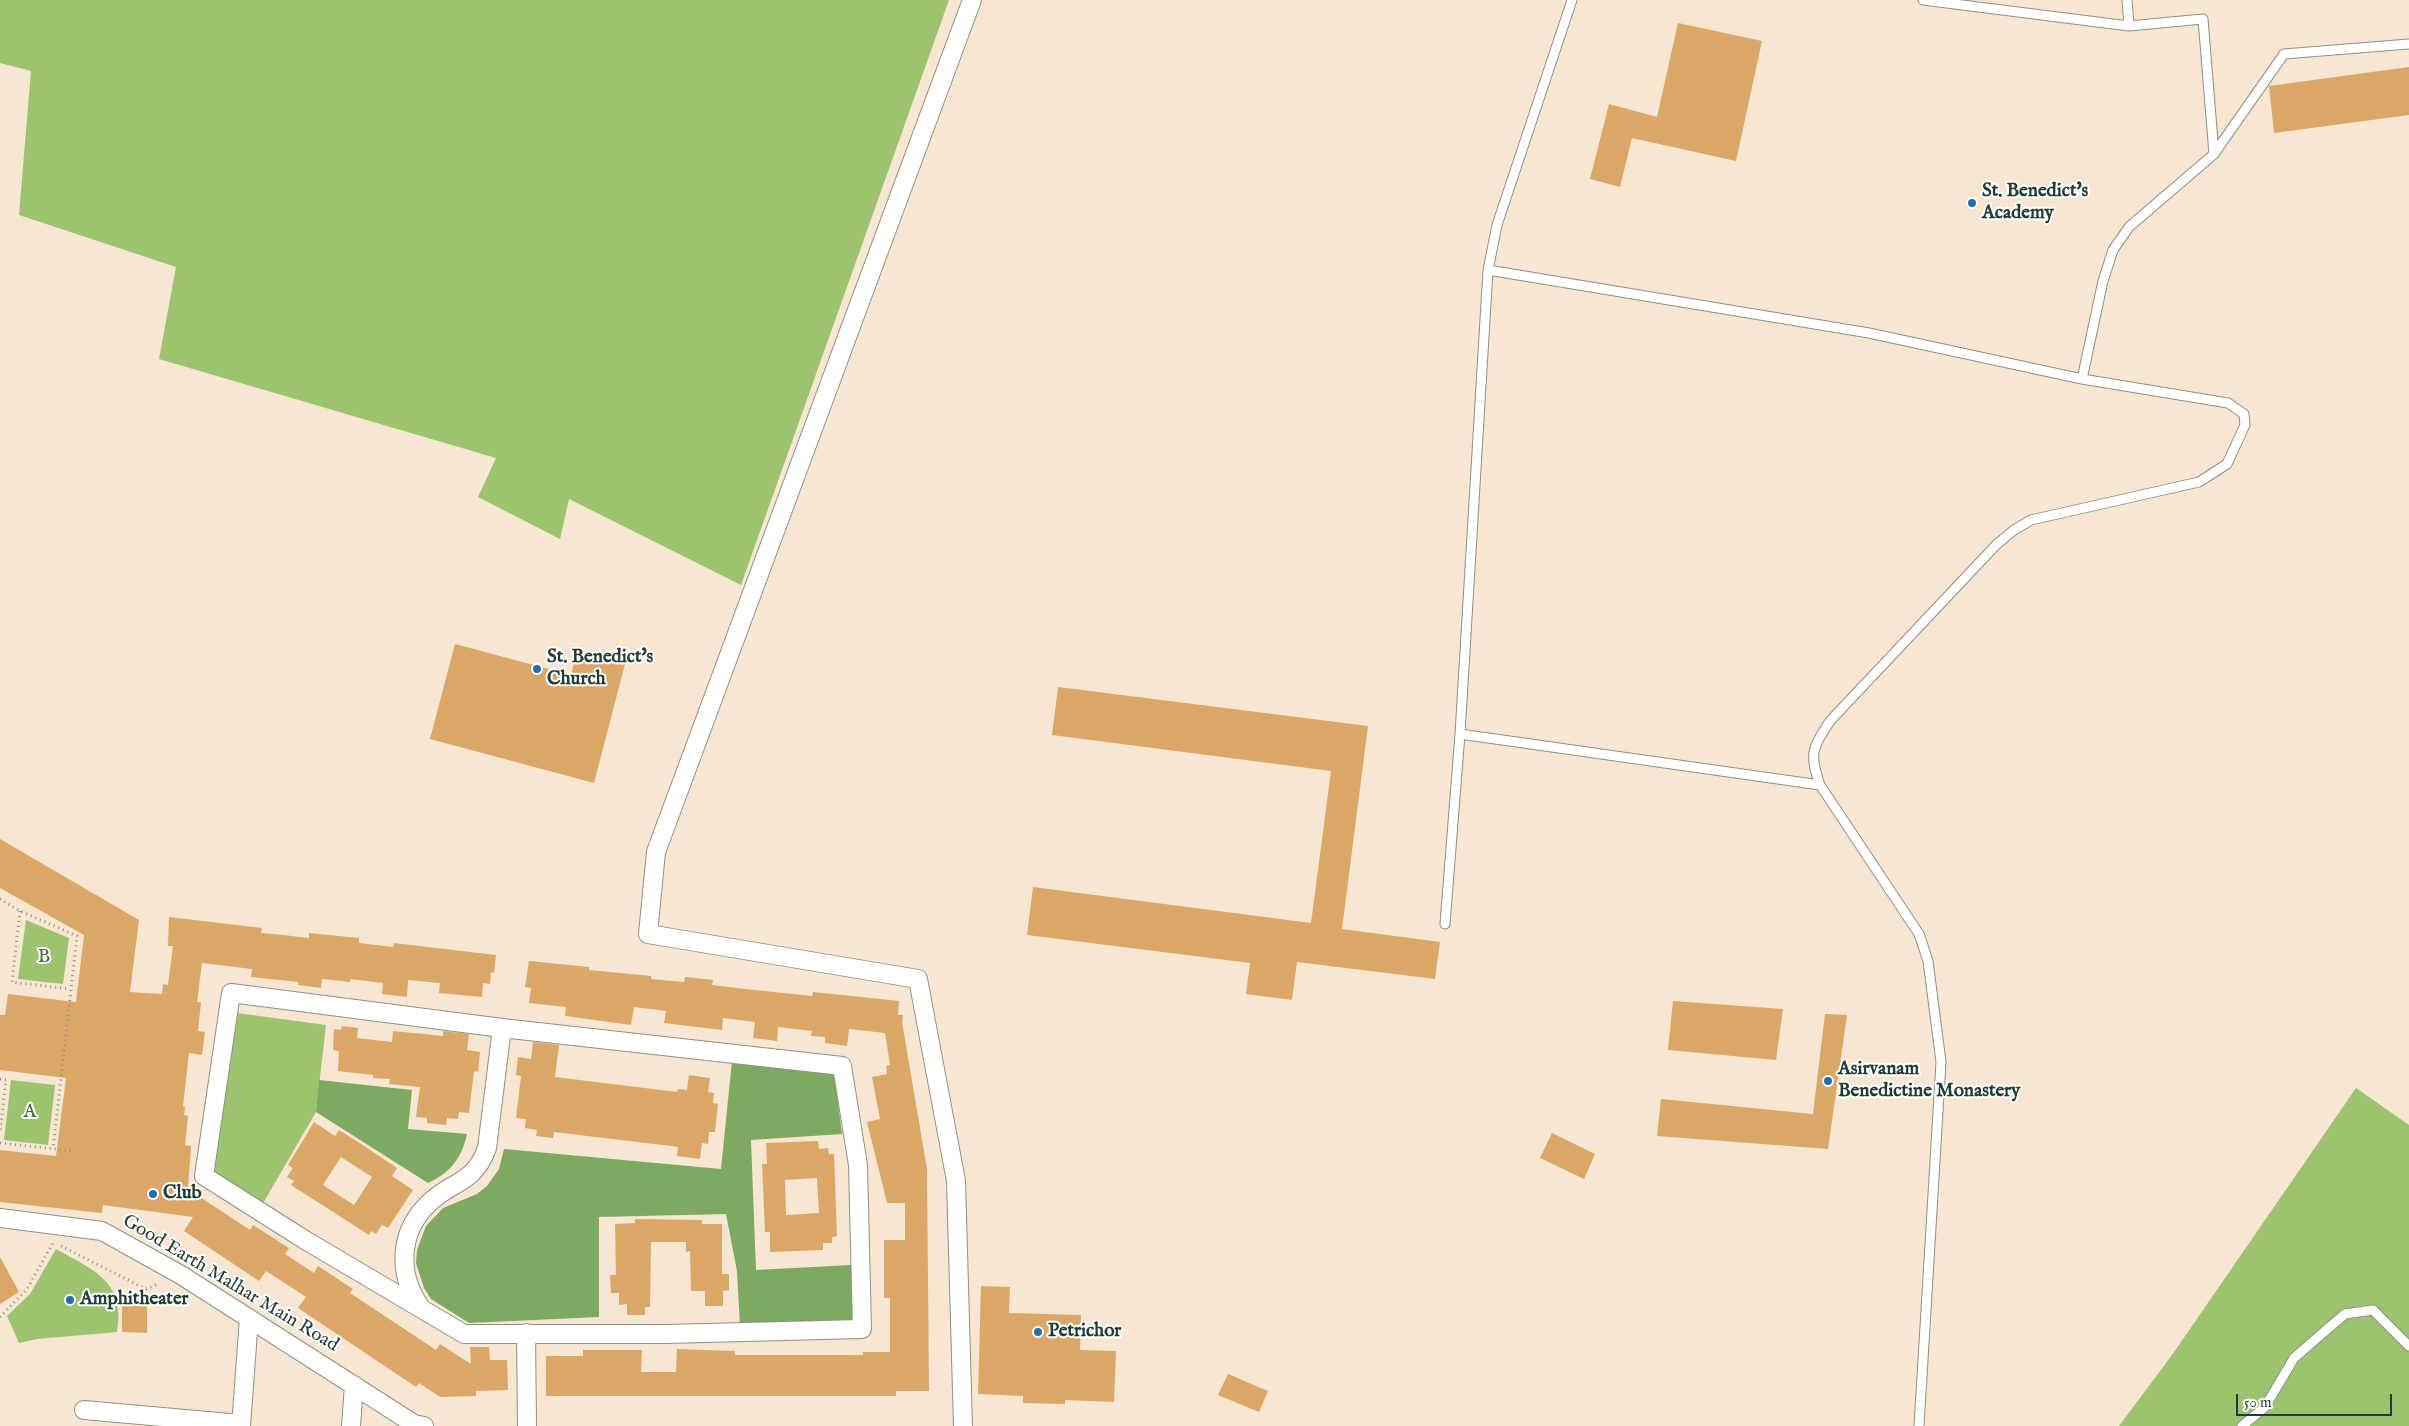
<!DOCTYPE html>
<html>
<head>
<meta charset="utf-8">
<style>
  body { margin:0 }
  #map { position:relative; width:2409px; height:1426px; overflow:hidden; background:#f7e6d1; font-family:"IM FELL English",serif }
  canvas { display:block }
  .scale { position:absolute; left:2236px; top:1394px; width:156px; height:22px; box-sizing:border-box; border:2px solid #1f3d34; border-top:0; padding-left:6px; font-size:15px; line-height:18px; white-space:nowrap; color:#1f3d34; -webkit-text-stroke:4px #fff; paint-order:stroke }
</style>
</head>
<body>
<div id="map">
<canvas width="2409" height="1426"></canvas>
<div class="scale">50 m</div>
</div>
<script>
const c = document.querySelector('canvas').getContext('2d');
c.lineJoin = 'round';
function fill(path, color) {
  c.fillStyle = color;
  c.fill(path, 'evenodd');
}
function strokePath(path, color, width, dash) {
  c.strokeStyle = color;
  c.lineWidth = width;
  c.lineCap = dash ? 'butt' : 'round';
  c.setLineDash(dash || []);
  c.stroke(path);
}
function drawText(font, color, halo, rows, align = 'center') {
  c.font = font + ' "IM FELL English",serif';
  c.lineWidth = 4;
  c.setLineDash([]);
  c.textBaseline = 'middle';
  c.strokeStyle = halo;
  c.fillStyle = color;
  for (const [text, x, y, turn = 0] of rows) {
    c.save();
    c.translate(x, y);
    c.rotate((+turn || 0) * Math.PI / 180);
    c.textAlign = isNaN(turn) ? turn : align;
    if (halo) c.strokeText(text, 0, 0);
    c.fillText(text, 0, 0);
    c.restore();
  }
}
const green = new Path2D(`
  M0,0H949L741,585L569,499L560,539L478,497L496,458L159,359L176,267L19,215L31,71L0,63Z
  M26,920L69,938L63,984L18,979Z
  M237,1013L326,1025L316,1112L262,1205L213,1176Z
  M11,1080L55,1085L48,1145L4,1140Z
  M2356,1088L2409,1125V1426H2119L2172,1355Z
  M56,1249C93,1270 126,1281 117,1332L37,1339L19,1343L7,1316L30,1294Z`);
const forest = new Path2D(`
  M732,1061L834,1072L842,1134L751,1140L756,1270L851,1265L853,1321L740,1327L737,1271L726,1214L599,1217V1317L469,1323L431,1299L424,1288L416,1263L417,1250L426,1226L443,1208L477,1194L487,1186L499,1169L504,1149L721,1169Z
  M319,1080L412,1090L408,1129L467,1134C462,1158 450,1173 428,1183L316,1112Z`);
const building = new Path2D(`
  M1678,23L1762,41L1736,161L1632,138L1620,187L1590,179L1609,104L1657,117Z
  M2409,67V115L2274,133L2269,86Z
  M455,644L571,675L577,651L625,664L594,783L430,739Z
  M1058,687L1368,726L1342,929L1440,942L1435,979L1297,962L1292,1000L1246,994L1250,963L1027,935L1033,887L1311,923L1331,771L1052,735Z
  M0,839L139,920L130,992L162,994L163,984L168,985L173,946H168L169,917L262,928L261,933L274,934L309,938V933L359,938V943L393,947L394,943L496,955L494,973L491,972L490,984L483,983L482,997L439,993L440,983L408,980L407,997L382,994L383,983L350,979V982L322,979L321,988L298,985V982L251,977L252,969L202,963L197,1002H201L198,1031L205,1032L202,1055L189,1053L183,1106L185,1107L184,1115L188,1116L185,1145L191,1146L188,1189L250,1230L253,1225L289,1248L285,1254L314,1273L318,1266L353,1289L350,1293L436,1350L440,1344L471,1364L470,1347H489L490,1360H507L508,1390L476,1391V1396L440,1397L419,1383L416,1387L298,1308L306,1297L297,1291L266,1271L259,1281L184,1231L193,1217L103,1205L102,1213L0,1202V1150L56,1156L66,1078L0,1070V1015H5L8,994L76,1002L84,935L0,888Z
  M529,961L589,967V970L651,976V979L684,982L685,977L713,980L712,985L745,989L812,996L813,992L899,1001L898,1015H903L902,1022L927,1169L929,1391H896V1396H546V1356H583V1350H642L641,1372H676L677,1349L735,1351V1355H863V1352H890V1298H884V1240H905V1203H887L867,1122L880,1119L872,1077L887,1074L886,1066L890,1065L885,1033L849,1029L847,1046L825,1043V1037L811,1036L812,1031L778,1027L777,1041L753,1038L755,1022L723,1018L722,1030L664,1023L666,1011L634,1007L631,1025L565,1016L566,1007L529,1003L531,988L525,987Z
  M1673,1001L1783,1009L1776,1060L1668,1050Z
  M1825,1014L1847,1015L1828,1149L1657,1136L1661,1099L1813,1114Z
  M342,1026L358,1028L357,1038L392,1042L393,1031L443,1036V1031L469,1034L467,1050L480,1052L478,1072L474,1071L469,1113L459,1112L458,1119L447,1118L446,1125L427,1123V1118L416,1117L420,1087L389,1084L390,1079L373,1078V1075L338,1071L339,1051L333,1050L334,1029L341,1030Z
  M533,1042L559,1045L555,1077L677,1092L678,1089L687,1090L689,1075L710,1078L708,1092L714,1093L713,1103L718,1104L715,1132H709L708,1144L702,1143L700,1159L677,1156L678,1147L671,1146L554,1132L553,1138L536,1136L537,1130L525,1128L526,1119L516,1118L521,1076L516,1075L518,1057L531,1059Z
  M314,1122L335,1136L339,1130L358,1142L397,1168L392,1176L413,1190L388,1228L382,1225L376,1234L371,1231L369,1235L291,1185L294,1181L287,1177L293,1168L288,1165ZM341,1157L372,1177L354,1205L323,1185Z
  M1552,1133L1595,1154L1584,1179L1540,1158Z
  M818,1141L819,1149L828,1148L829,1154H834L837,1236L832,1237V1243H823V1250L770,1252V1232H765L762,1164H767L766,1143ZM817,1178L819,1213L786,1215L785,1180Z
  M635,1219L702,1220V1224H722V1274H729V1290L723,1291V1306H705V1291H691L690,1251L686,1252V1242H651L650,1307H645V1315H627V1304L619,1305V1293H611L610,1275H616L615,1224L635,1223Z
  M0,1257L19,1292L0,1304Z
  M981,1286L1010,1287L1009,1313L1081,1315L1080,1350L1116,1351L1114,1402L1065,1400V1404L1023,1403V1396L978,1394Z
  M122,1295H147V1333L122,1332Z
  M1228,1374L1268,1391L1259,1412L1218,1395Z`);
const path = new Path2D(`
  M0,899L20,911L77,936L53,1149
  M20,911L12,982L70,989
  M0,1079L6,1080L0,1132
  M0,1143L73,1151
  M61,1246L146,1289L158,1284
  M0,1317L27,1289L53,1243`);
const lane = new Path2D(`
  M1923,0L2129,26
  M2127,0L2129,26L2203,19L2214,154
  M1488,270L1869,333L2082,379L2228,403L2244,414L2245,425L2227,464L2199,482L2031,520L2014,530L1996,545L1830,721C1812,749 1809,753 1820,785L1919,934L1928,961L1941,1062L1919,1426
  M2082,379L2103,281L2113,250L2129,227L2214,154L2284,54L2409,44
  M1460,734L1820,785
  M1445,924L1460,734L1488,270L1497,225L1572,0
  M2242,1426L2265,1407L2294,1358L2325,1331L2345,1314L2373,1310L2409,1346`);
const street = new Path2D(`
  M231,993L502,1028L842,1066L858,1165L862,1329L667,1334H464L305,1240L204,1176Z
  M0,1218L102,1231L181,1275L414,1424L424,1426
  M421,1308C398,1276 398,1234 427,1205C451,1180 473,1186 487,1148L502,1028
  M526,1333L527,1426
  M84,1410L241,1424
  M241,1426L249,1318
  M351,1426L354,1385
  M963,1426L956,1181L918,979L648,934L656,852L972,0`);
const markers = [
  [1972,203,5,"#1f6fb2"],
  [537,669,5,"#1f6fb2"],
  [1828,1081,5,"#1f6fb2"],
  [153,1194,5,"#1f6fb2"],
  [70,1300,5,"#1f6fb2"],
  [1038,1332,5,"#1f6fb2"]
];
const poiNames = [
  ["St. Benedict's",1982,192],
  ["Academy",1982,214],
  ["St. Benedict's",547,658],
  ["Church",547,680],
  ["Asirvanam",1838,1070],
  ["Benedictine Monastery",1838,1092],
  ["Club",163,1194],
  ["Amphitheater",80,1300],
  ["Petrichor",1048,1332]
];
const parkNames = [
  ["B",44,958],
  ["A",30,1113]
];
const streetNames = [
  ["Good Earth Malhar Main Road",230,1284,31]
];
fill(green, '#9cc36e');
fill(forest, '#7da961');
fill(building, '#dba767');
strokePath(lane, '#8b9282', 11);
strokePath(street, '#8b9282', 20);
strokePath(path, '#8b9282', 3, [1, 4]);
strokePath(lane, '#fff', 9);
strokePath(street, '#fff', 18);
for (const [x, y, r, color] of markers) {
  const dot = new Path2D();
  dot.arc(x, y, r, 0, 2 * Math.PI);
  c.fillStyle = color;
  c.fill(dot);
  strokePath(dot, '#fff', 2);
}
drawText('bold 19px', '#1f3d34', '#fff', poiNames, 'left');
drawText('19px', '#446545', '#fff', parkNames);
drawText('19px', '#1f3d34', '#fff', streetNames);
</script>
</body>
</html>
